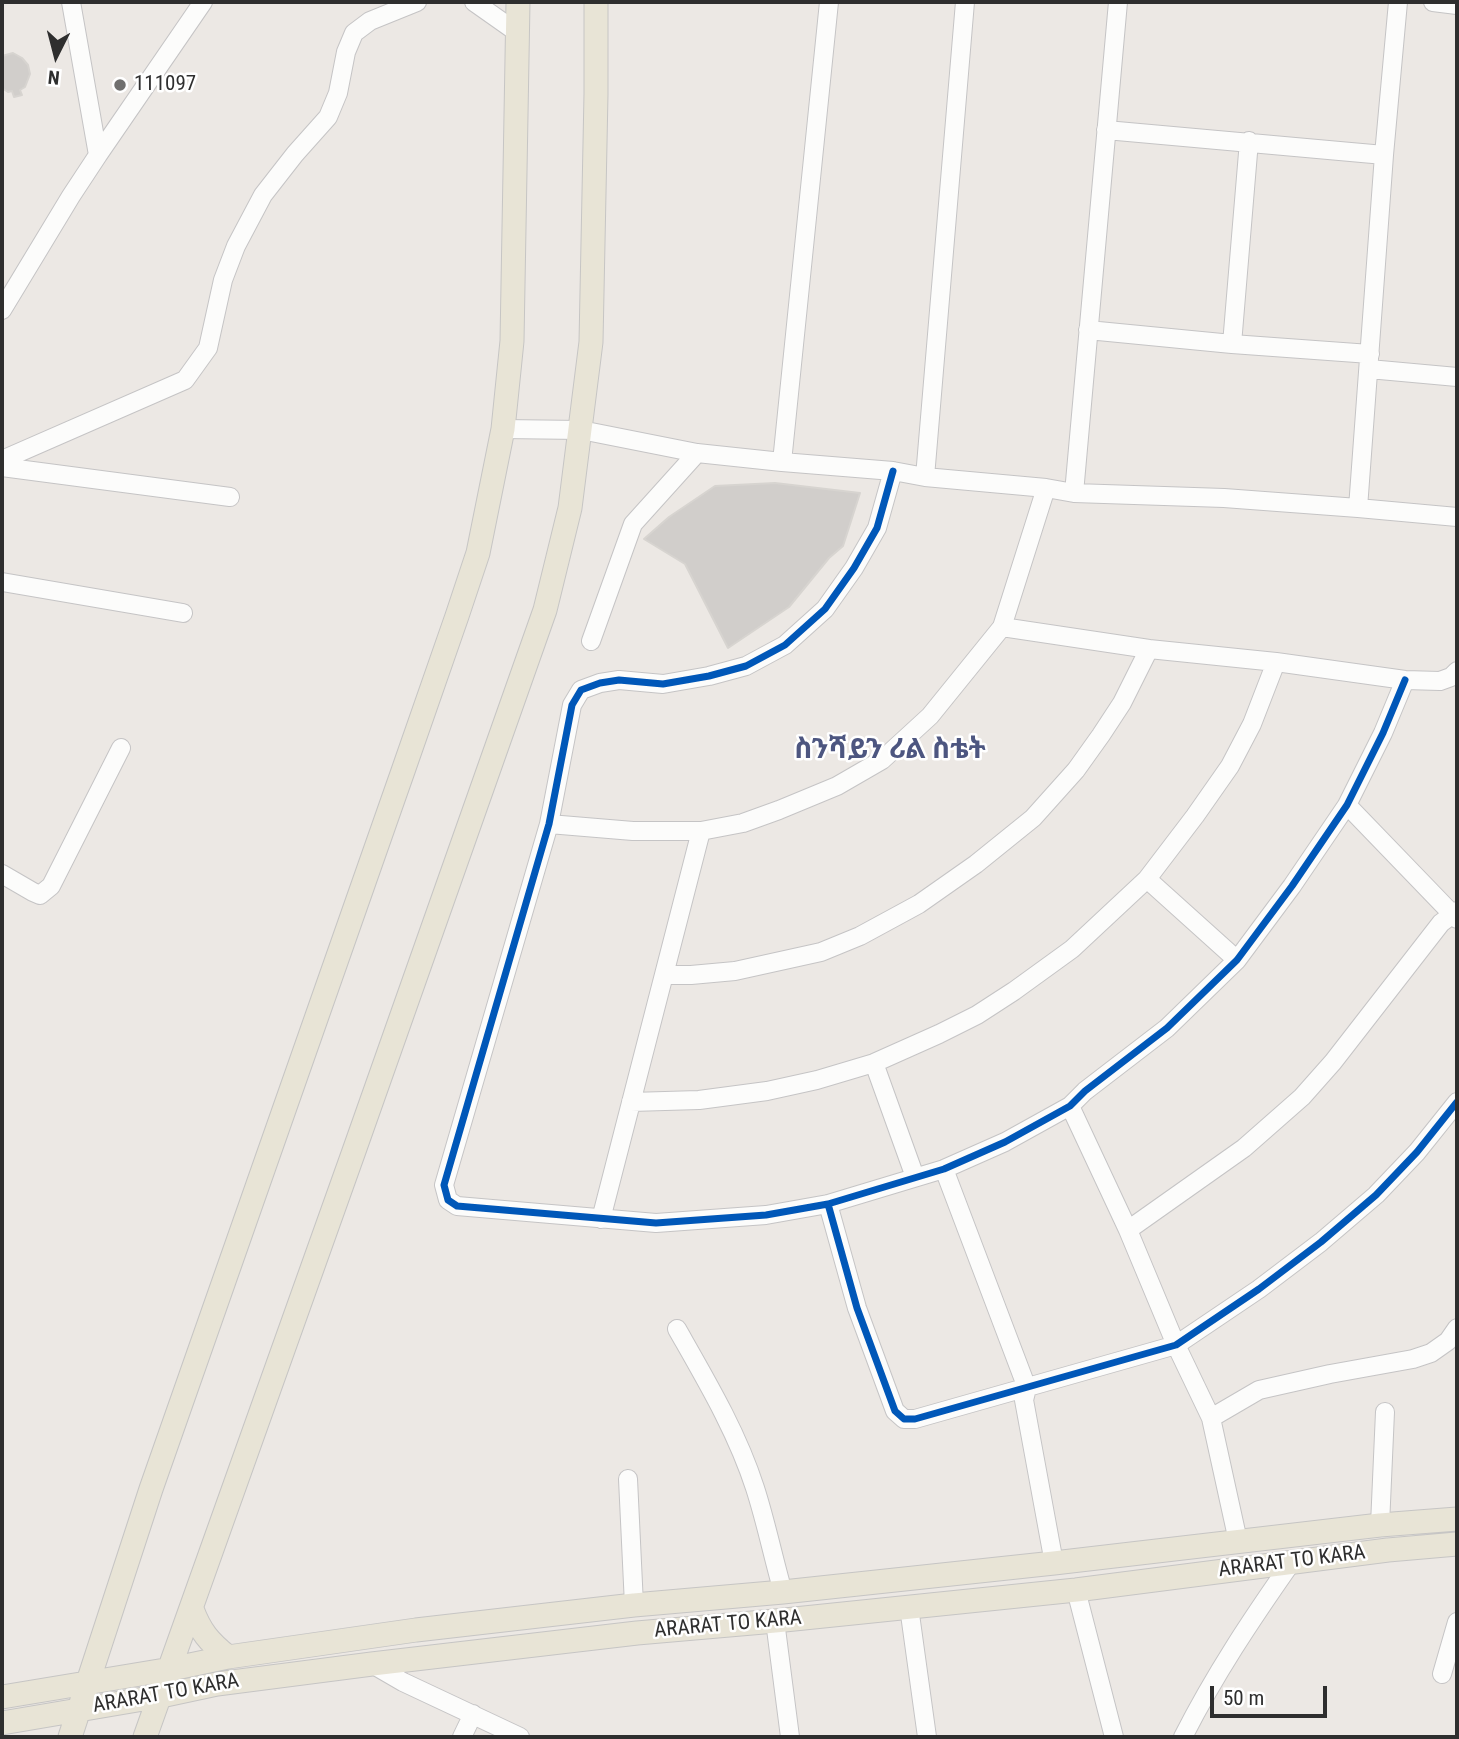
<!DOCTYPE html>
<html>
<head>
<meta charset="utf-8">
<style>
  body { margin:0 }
  #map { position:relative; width:1459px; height:1739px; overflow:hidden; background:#ece8e4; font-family:"Roboto Condensed",sans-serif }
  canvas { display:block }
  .frame { position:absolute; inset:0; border:4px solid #2e2e2e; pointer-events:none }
  .north { position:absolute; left:21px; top:21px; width:70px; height:70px; -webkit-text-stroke:5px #fff; paint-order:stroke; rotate:186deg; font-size:19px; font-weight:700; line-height:28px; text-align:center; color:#2e2e2e }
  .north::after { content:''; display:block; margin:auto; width:24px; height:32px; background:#2e2e2e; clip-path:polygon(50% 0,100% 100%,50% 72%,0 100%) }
  .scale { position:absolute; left:1210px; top:1686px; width:117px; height:32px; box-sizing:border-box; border:4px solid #2e2e2e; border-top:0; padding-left:9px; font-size:21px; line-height:24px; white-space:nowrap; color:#2e2e2e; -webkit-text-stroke:5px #fff; paint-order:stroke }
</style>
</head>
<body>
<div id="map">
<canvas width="1459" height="1739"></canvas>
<div class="frame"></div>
<div class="north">N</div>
<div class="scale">50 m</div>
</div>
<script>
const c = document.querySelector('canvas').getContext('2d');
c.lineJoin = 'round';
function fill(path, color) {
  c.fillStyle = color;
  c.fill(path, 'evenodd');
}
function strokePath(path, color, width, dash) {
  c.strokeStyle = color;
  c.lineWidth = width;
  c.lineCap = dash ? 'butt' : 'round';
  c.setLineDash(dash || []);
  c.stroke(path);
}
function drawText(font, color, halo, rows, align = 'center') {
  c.font = font + ' "Roboto Condensed","Noto Sans Ethiopic",sans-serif';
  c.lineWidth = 5;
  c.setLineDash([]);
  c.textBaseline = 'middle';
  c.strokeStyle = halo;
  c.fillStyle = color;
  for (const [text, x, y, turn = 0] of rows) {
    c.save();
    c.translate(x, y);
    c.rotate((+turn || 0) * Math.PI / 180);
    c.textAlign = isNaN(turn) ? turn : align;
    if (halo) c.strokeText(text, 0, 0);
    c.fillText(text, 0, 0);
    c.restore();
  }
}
const building = new Path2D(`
  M13,53L22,58L28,65L30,74L25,87L20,90L22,95L14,97L12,91L8,92L2,88V56Z
  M775,483L860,493L843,546L829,558L789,607L728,648L685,564L644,539L669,517L715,486Z`);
const minor = new Path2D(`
  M474,2L518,33
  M1433,2L1457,5
  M1106,130L1384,155
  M98,155L203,2
  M2,310L71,196L98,155L71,2
  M1088,330L1232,344L1249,141
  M1232,344L1370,354
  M1369,369L1457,377
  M503,429L581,430L697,453L782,462L893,471L925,477L1046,488L1074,493L1224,498L1358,508L1457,517
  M2,460L185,380L208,348L223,280L236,246L263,195L295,154L328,117L338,93L346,52L354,33L370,21L417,2
  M782,462L829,2
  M2,467L230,497
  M893,471L877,528L854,568L825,609L785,645L746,666L709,676L663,684L619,680L600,683L581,690L572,705L549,824L444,1185L448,1200L457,1206L656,1223L766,1215L828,1204L944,1169L1005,1142L1070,1106L1085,1091L1167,1028L1237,960L1292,886L1347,805L1383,733L1405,680
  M925,477L965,2
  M1074,493L1118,2
  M1358,508L1384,155L1398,2
  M2,582L183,613
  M1002,627L1149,649
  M591,641L633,524L697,453
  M1347,805L1457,919
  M549,824L633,831H701L601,1219
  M701,831L743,823L779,810L837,786L882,760L930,716L1002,627L1046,488
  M2,874L33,892L40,895L51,886L121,748
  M1147,879L1237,960
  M664,975H691L735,971L821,952L860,936L919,904L976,864L1033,818L1076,770L1101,735L1122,703L1149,649L1276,662
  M874,1063L915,1177
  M631,1102L699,1100L767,1091L817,1080L874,1063L939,1034L977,1015L1014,991L1072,949L1147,879L1195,816L1230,766L1252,724L1276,662L1405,680L1440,681L1451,677L1457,671
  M1070,1106L1128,1230L1176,1345L1211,1418L1238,1541
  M944,1169L1027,1388L1024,1400L1054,1563
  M828,1204L857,1308L895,1411L904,1419H915L1176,1345L1259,1289L1321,1242L1376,1195L1417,1152L1457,1102
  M1128,1230L1244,1148L1302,1097L1333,1062L1441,923L1457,911
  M677,1329C706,1380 737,1432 755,1488C766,1522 773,1557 783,1592
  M1211,1418L1259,1390L1330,1374L1413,1359L1431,1353L1448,1341L1457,1328
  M628,1479L634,1605
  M1380,1525L1385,1412
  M1076,1590L1114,1737
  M909,1607L927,1737
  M775,1621L790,1737
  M372,1664L403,1682L520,1737
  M1442,1674L1457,1622
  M462,1737L473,1714
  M1183,1737C1215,1674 1251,1620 1291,1563`);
const major = new Path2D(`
  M192,1609C200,1631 209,1642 228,1657
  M2,1697L171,1669L228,1657L416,1630L634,1605L783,1592L1054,1563L1380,1525L1457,1519
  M2,1723L161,1696L217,1684L372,1664L637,1633L775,1621L1076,1590L1388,1550L1457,1544
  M70,1737L151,1489L403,771L457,616L478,553L503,429L512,341L518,2
  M145,1737L354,1151L545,610L570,508L591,342L596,94V2`);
const cycleway = new Path2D(`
  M893,471L877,528L854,568L825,609L785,645L746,666L709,676L663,684L619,680L600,683L581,690L572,705L549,824L444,1185L448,1200L457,1206L656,1223L766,1215L828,1204L944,1169L1005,1142L1070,1106L1085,1091L1167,1028L1237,960L1292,886L1347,805L1383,733L1405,680
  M828,1204L857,1308L895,1411L904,1419H915L1176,1345L1259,1289L1321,1242L1376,1195L1417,1152L1457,1102`);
const markers = [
  [120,85,7,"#706f6e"]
];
const poiNames = [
  ["111097",134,85]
];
const streetNames = [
  ["ARARAT TO KARA",1292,1562,-7],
  ["ARARAT TO KARA",728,1625,-5],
  ["ARARAT TO KARA",166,1694,-10]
];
const districtNames = [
  ["ስንሻይን ሪል ስቴት",890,751]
];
fill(building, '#d1cecb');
strokePath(building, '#d7d4d0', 2);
strokePath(minor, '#c5c4c5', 20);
strokePath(major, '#c6c5c4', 25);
strokePath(minor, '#fcfcfb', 18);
strokePath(major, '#e8e4d6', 23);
strokePath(cycleway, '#0057b8', 7);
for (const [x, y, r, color] of markers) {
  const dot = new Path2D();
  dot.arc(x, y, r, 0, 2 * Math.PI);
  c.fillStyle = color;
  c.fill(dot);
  strokePath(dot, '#fff', 2.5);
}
drawText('21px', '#2e2e2e', '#fff', poiNames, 'left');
drawText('21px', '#2e2e2e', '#fff', streetNames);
drawText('bold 28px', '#4d5680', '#fff', districtNames);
</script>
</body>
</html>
